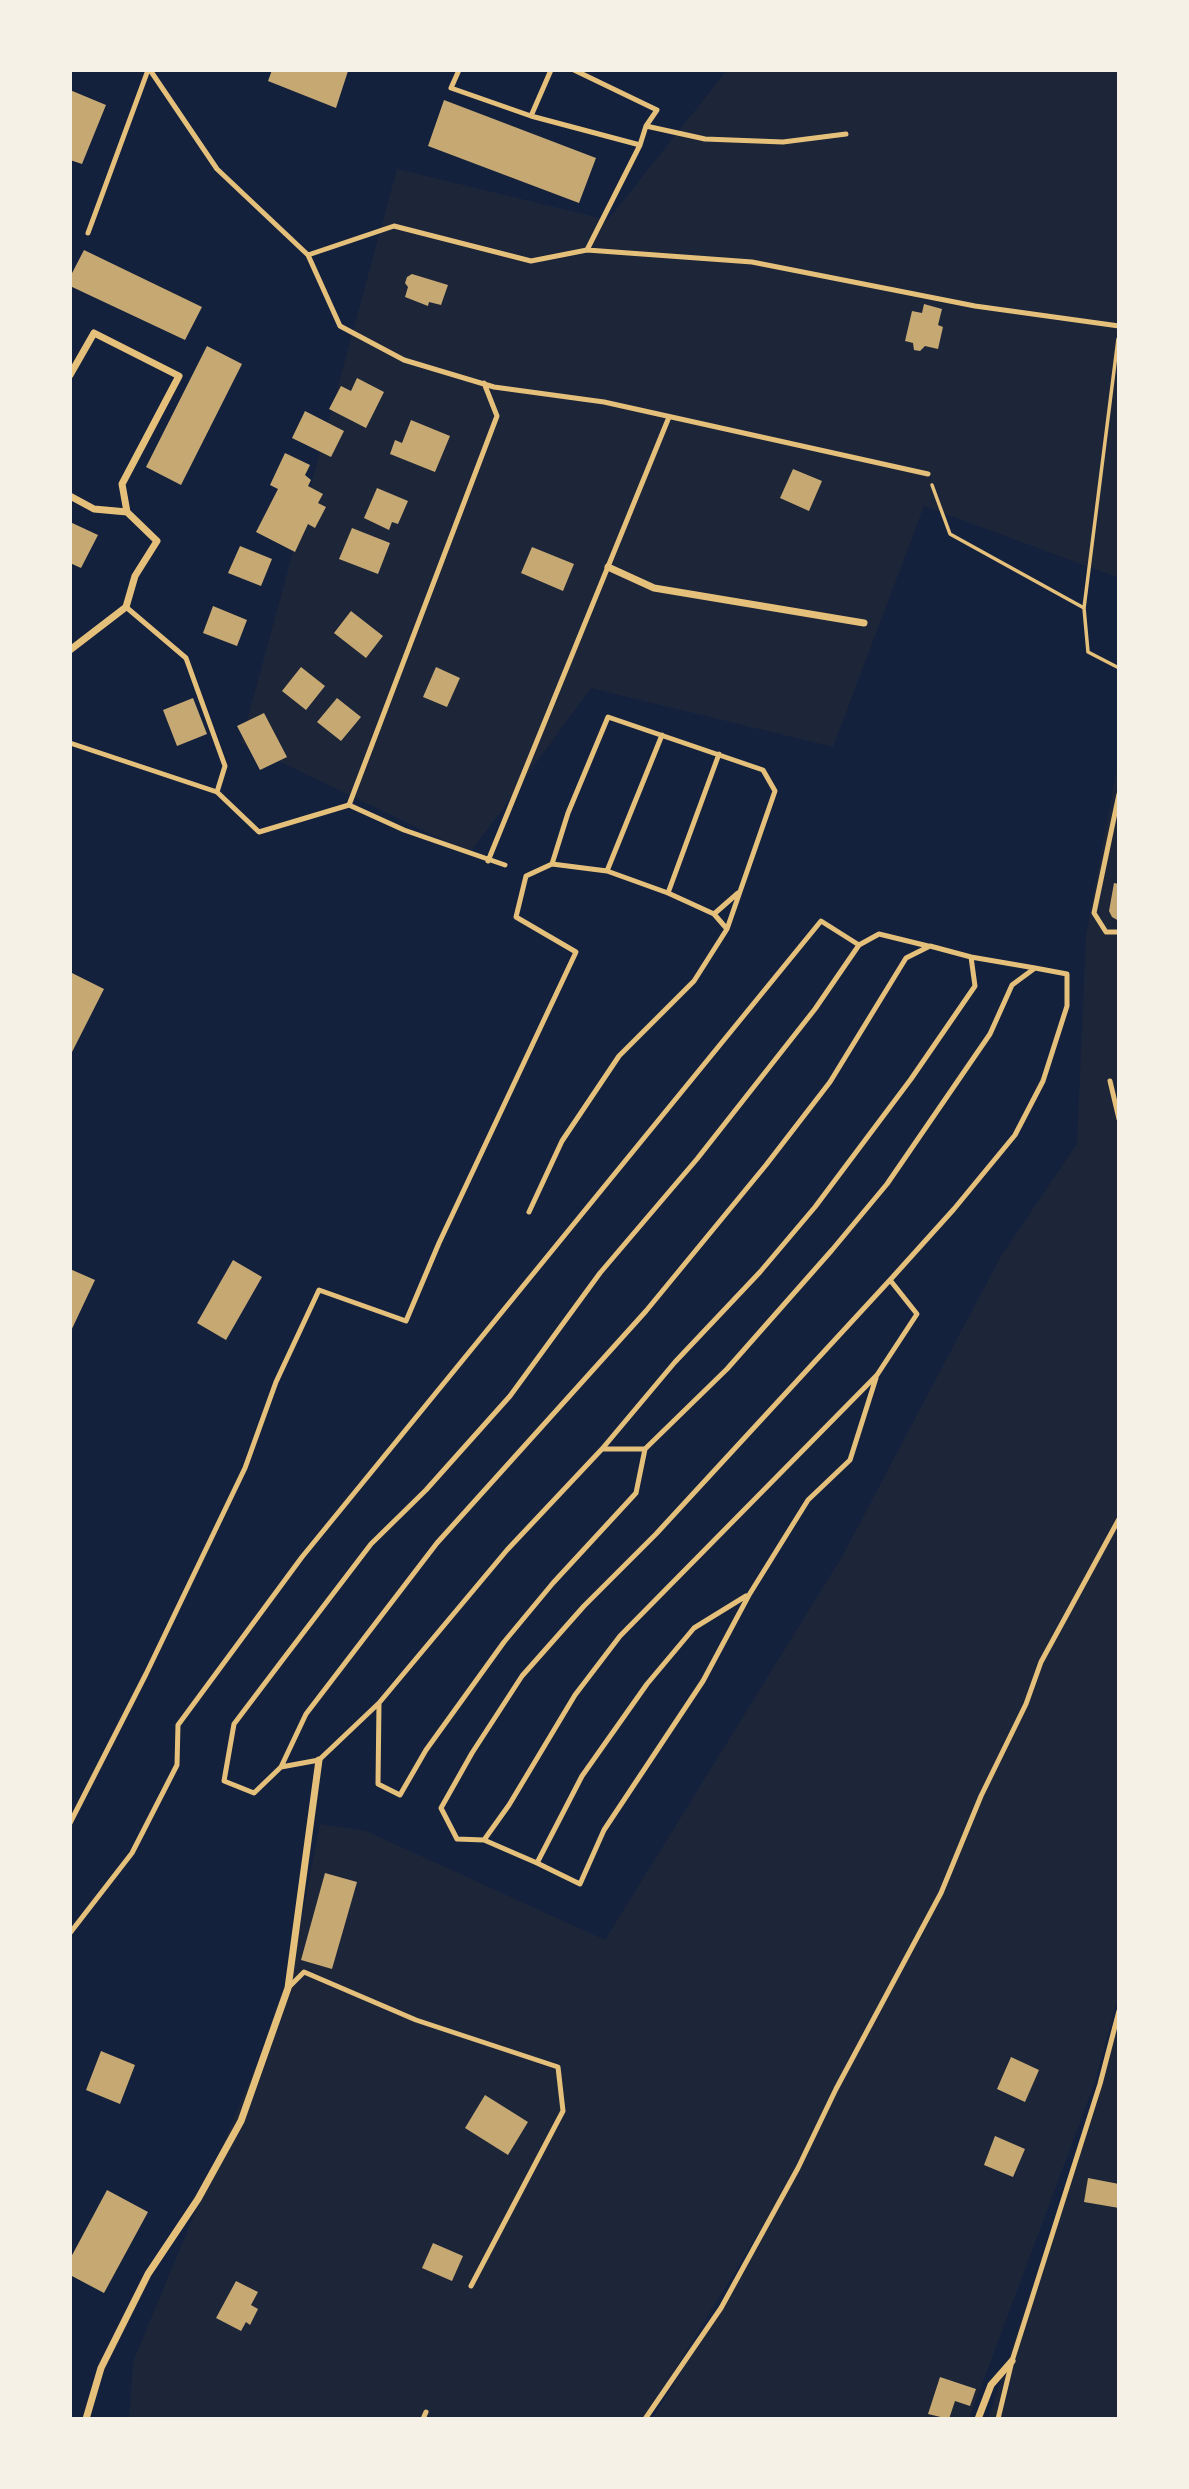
<!DOCTYPE html>
<html>
<head>
<meta charset="utf-8">
<style>
  body { margin:0 }
  #map { position:relative; width:1189px; height:2489px; overflow:hidden; background:#14213d; font-family:Roboto,sans-serif }
  canvas { display:block }
  .frame { position:absolute; inset:0; border:72px solid #f6f1e7; pointer-events:none }
</style>
</head>
<body>
<div id="map">
<canvas width="1189" height="2489"></canvas>
<div class="frame"></div>
</div>
<script>
const c = document.querySelector('canvas').getContext('2d');
c.lineJoin = 'round';
function fill(path, color) {
  c.fillStyle = color;
  c.fill(path, 'evenodd');
}
function strokePath(path, color, width, dash) {
  c.strokeStyle = color;
  c.lineWidth = width;
  c.lineCap = dash ? 'butt' : 'round';
  c.setLineDash(dash || []);
  c.stroke(path);
}
const green = new Path2D(`
  M727,70H1119V578L924,506L833,747L591,688L470,853L241,743L397,169L608,220Z
  M1119,756V1994L1095,2082L969,2419H652L721,2308L768,2217L645,2419H129L133,2362L288,1988L320,1824L366,1831L605,1940L843,1555L1001,1256L1077,1144L1086,936Z
  M1119,2011V2419H988L1073,2167Z`);
const building = new Path2D(`
  M272,70H344L348,71L336,108L268,81Z
  M70,90L106,105L82,164L70,160Z
  M444,100L596,158L579,203L428,146Z
  M84,250L202,307L185,340L70,286V277Z
  M412,274L448,285L441,305L429,302L428,306L405,297L408,287L405,283L407,277Z
  M924,304L942,309L938,325L943,327L938,349L925,346L920,351L914,350L913,343L905,341L912,311L922,313Z
  M207,346L242,364L181,485L146,467Z
  M357,378L384,392L366,428L329,409L341,386L351,391Z
  M305,411L344,431L331,457L292,438Z
  M411,420L450,436L435,472L390,454L395,440L402,443Z
  M285,453L310,465L305,475L311,480L308,486L323,494L318,503L326,507L315,528L308,524L295,552L256,532L278,489L270,485Z
  M793,469L822,481L809,511L780,498Z
  M377,488L408,501L398,524L392,522L389,530L364,518Z
  M70,522L98,535L81,568L70,563Z
  M352,528L390,543L378,574L339,559Z
  M240,546L272,559L261,586L228,573Z
  M532,547L574,564L563,591L521,573Z
  M213,606L247,620L237,646L203,633Z
  M351,611L383,636L366,658L334,633Z
  M301,667L325,686L306,710L282,691Z
  M436,667L460,678L447,707L423,697Z
  M193,698L207,734L177,746L163,710Z
  M337,698L361,717L341,741L317,722Z
  M264,713L287,757L260,770L237,726Z
  M1114,883L1119,884V921L1112,917L1109,911Z
  M72,973L104,989L70,1056V978Z
  M233,1260L262,1277L226,1340L197,1323Z
  M70,1269L95,1280L70,1333Z
  M325,1873L357,1882L332,1969L301,1960Z
  M101,2051L135,2065L120,2104L86,2090Z
  M1011,2057L1039,2070L1025,2102L997,2089Z
  M485,2095L528,2122L508,2155L465,2128Z
  M995,2136L1025,2149L1013,2177L984,2165Z
  M1088,2178L1119,2184V2208L1084,2202Z
  M107,2190L148,2212L104,2293L70,2275V2259Z
  M433,2243L463,2256L452,2281L422,2268Z
  M236,2281L258,2292L251,2305L258,2309L250,2325L246,2322L241,2331L216,2318Z
  M940,2377L976,2389L970,2406L955,2401L949,2419L928,2414Z`);
const path = new Path2D(`
  M932,485L950,534L1084,608L1088,652L1119,668
  M1084,608L1118,339`);
const service = new Path2D(`
  M150,70L217,169L308,255L340,326L404,360L494,387L604,402L928,474
  M459,70L451,88L531,116L640,145
  M574,70L657,110L646,126L640,145L587,250
  M531,116L551,70
  M646,126L705,139L783,142L846,134
  M88,233L148,70
  M308,255L394,226L531,261L587,250L752,262L975,306L1119,326
  M126,607L186,658L225,766L217,792
  M70,743L217,792L259,832L349,805L404,830L505,865
  M1119,794L1094,913L1106,932H1119
  M349,805L497,416L484,383
  M488,861L669,417
  M552,864L607,871L668,893L714,914L727,929
  M607,871L662,735
  M668,893L719,754
  M714,914L738,893
  M859,945L879,934L928,946
  M971,957L1035,968
  M1110,1081L1119,1119
  M602,1449H645
  M281,1767L319,1760L379,1703
  M70,1823L146,1674L245,1468L276,1382L319,1290L406,1321L439,1243L576,952L516,917L526,876L552,864L568,813L608,717L763,770L775,791L727,929L694,981L619,1056L562,1141L529,1212
  M484,1840L537,1863L582,1776L647,1684L694,1628L746,1596
  M537,1863L580,1884L604,1830L703,1681L749,1595L808,1500L850,1460L876,1378
  M70,1933L132,1853L177,1765L178,1725L302,1557L821,921L859,945L815,1009L697,1159L600,1273L510,1396L426,1490L371,1544L284,1658L234,1724L224,1781L254,1793L281,1767L306,1714L437,1543L646,1311L766,1165L830,1082L906,958L930,946L971,957L975,986L911,1079L815,1207L760,1272L675,1362L602,1449L507,1550L379,1703L378,1784L400,1795L426,1750L504,1642L553,1583L636,1493L645,1449L727,1369L832,1250L887,1184L990,1034L1012,985L1035,968L1067,974V1006L1043,1081L1015,1135L954,1209L890,1280L656,1534L584,1606L522,1676L472,1753L441,1808L457,1839L484,1840L509,1805L575,1695L620,1636L877,1375L917,1314L890,1280
  M288,1988L304,1972L416,2020L558,2067L563,2111L471,2286
  M423,2419L426,2412
  M645,2419L721,2308L798,2168L836,2089L941,1893L981,1796L1026,1704L1041,1662L1119,1519
  M998,2419L1012,2361L1100,2084L1119,2011`);
const minor = new Path2D(`
  M70,375L94,333L179,376L122,484L127,512L157,541L135,576L126,607L70,650
  M70,496L94,509L127,512
  M608,567L654,588L864,623
  M86,2419L101,2368L148,2274L198,2199L241,2121L288,1988L319,1760
  M978,2419L991,2385L1012,2361`);
fill(green, '#1d2539');
fill(building, '#c6a872');
strokePath(path, '#e5c07b', 3.5);
strokePath(service, '#e5c07b', 5);
strokePath(minor, '#e5c07b', 7);
</script>
</body>
</html>
